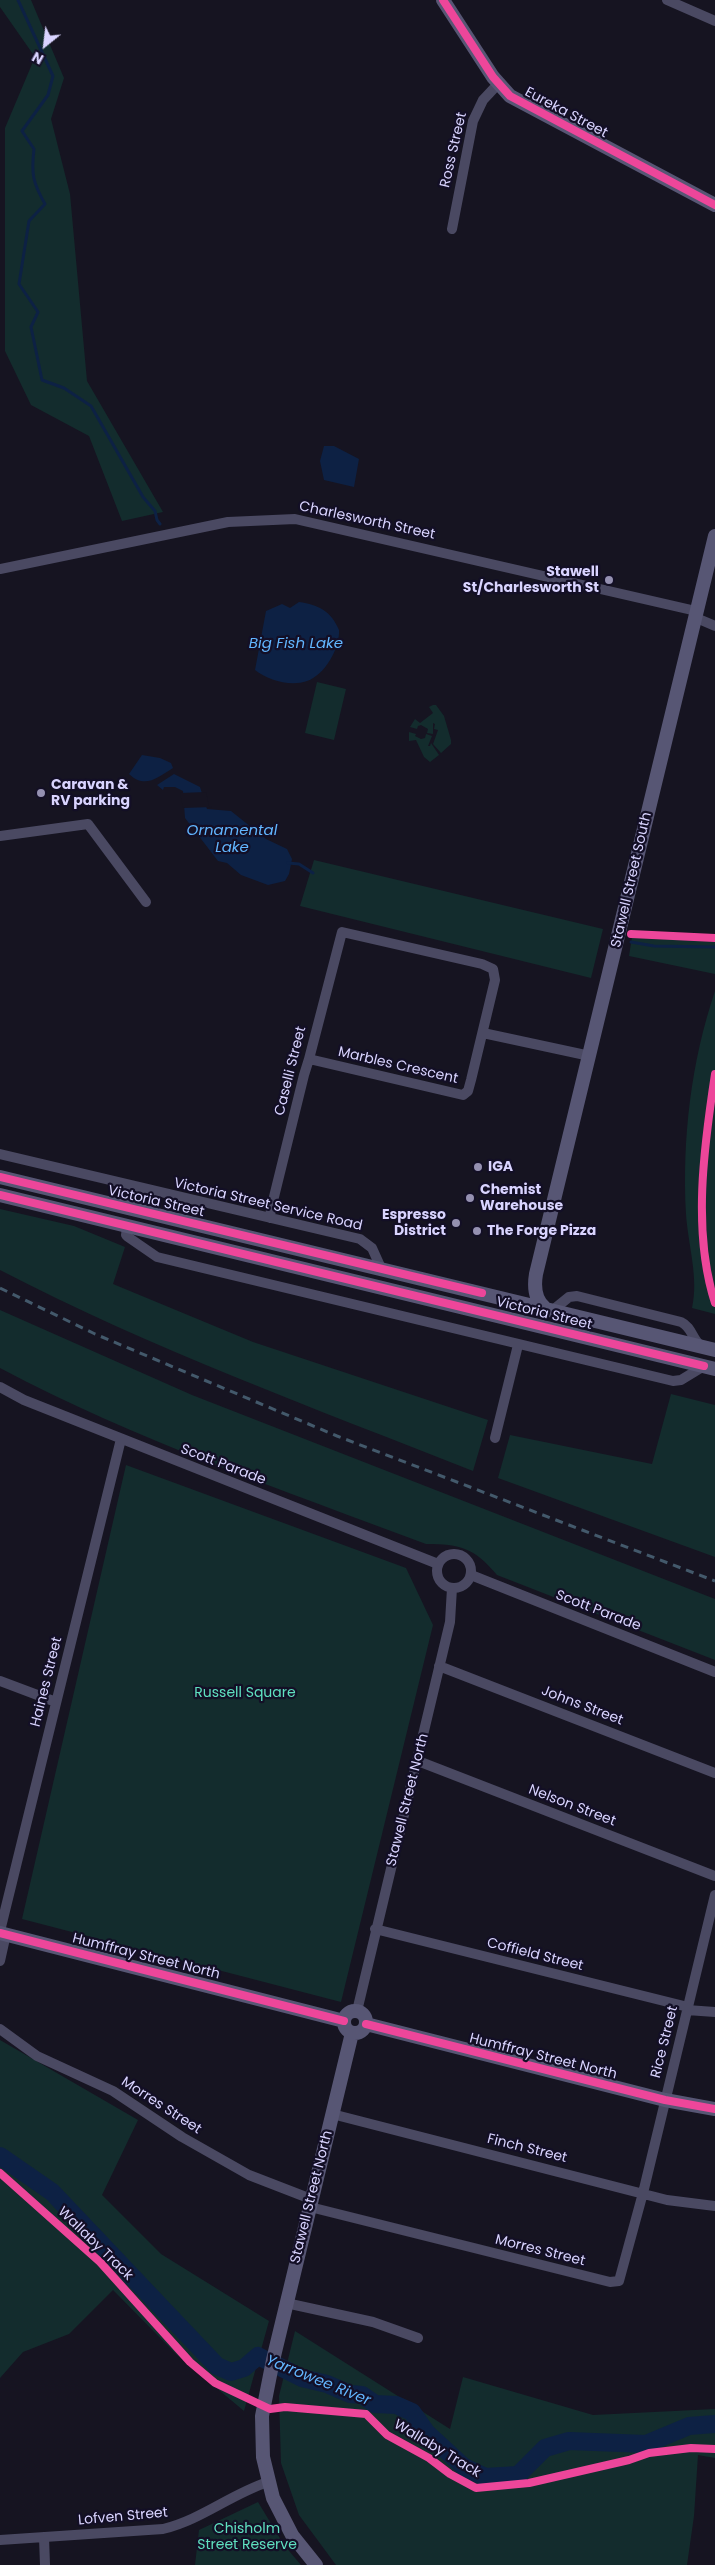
<!DOCTYPE html>
<html>
<head>
<meta charset="utf-8">
<style>
  body { margin:0 }
  #map { position:relative; width:715px; height:2565px; overflow:hidden; background:#161421; font-family:Poppins,sans-serif }
  canvas { display:block }
  .north { position:absolute; left:20px; top:20px; width:50px; height:50px; -webkit-text-stroke:4px #130f26; paint-order:stroke; rotate:209deg; font-size:14px; font-weight:700; line-height:20px; text-align:center; color:#d9d4ff }
  .north::after { content:''; display:block; margin:auto; width:18px; height:22px; background:#d9d4ff; clip-path:polygon(50% 0,100% 100%,50% 72%,0 100%) }
</style>
</head>
<body>
<div id="map">
<canvas width="715" height="2565"></canvas>
<div class="north">N</div>
</div>
<script>
const c = document.querySelector('canvas').getContext('2d');
c.lineJoin = 'round';
function fill(path, color) {
  c.fillStyle = color;
  c.fill(path, 'evenodd');
}
function strokePath(path, color, width, dash) {
  c.strokeStyle = color;
  c.lineWidth = width;
  c.lineCap = dash ? 'butt' : 'round';
  c.setLineDash(dash || []);
  c.stroke(path);
}
function drawText(font, color, halo, rows, align = 'center') {
  c.font = font + ' Poppins,sans-serif';
  c.lineWidth = 4.5;
  c.setLineDash([]);
  c.textBaseline = 'middle';
  c.strokeStyle = halo;
  c.fillStyle = color;
  for (const [text, x, y, turn = 0] of rows) {
    c.save();
    c.translate(x, y);
    c.rotate((+turn || 0) * Math.PI / 180);
    c.textAlign = isNaN(turn) ? turn : align;
    if (halo) c.strokeText(text, 0, 0);
    c.fillText(text, 0, 0);
    c.restore();
  }
}
const green = new Path2D(`
  M0,0H31L64,78L51,119L70,194L87,381L163,512L122,521L89,436L31,405L5,351V128L35,57L0,7Z
  M317,682L346,689L334,740L305,733Z
  M433,705H436L444,716L451,740V744L441,753L433,744L438,730L434,729L435,724L433,723V734L427,733L428,729L421,725L418,726L417,729L410,727L415,719L420,723L433,713L429,707Z
  M409,732L416,734L415,736L421,739L425,738L426,734L432,736L428,746H430L431,743L439,755L430,762L424,757L416,740L409,741Z
  M314,860L603,929L591,978L300,906Z
  M633,931L715,936V974L629,956Z
  M715,991V1314L692,1308C699,1278 688,1245 686,1214C682,1139 691,1062 715,991Z
  M0,1209L74,1226L125,1247L113,1284L253,1342L488,1420L473,1471C314,1408 152,1349 0,1270Z
  M0,1310L192,1395L715,1599V1660L497,1575C474,1548 461,1544 426,1544C283,1490 135,1440 0,1368Z
  M671,1394L715,1405V1557L498,1478L510,1435L652,1464Z
  M126,1465L406,1568L433,1625L341,2002L22,1919Z
  M0,2040L138,2120L102,2195L161,2254L269,2321L244,2411L177,2355L113,2290L69,2334L23,2352L0,2378Z
  M295,2331L450,2429L463,2377L593,2415L715,2409V2458L698,2455L694,2516L687,2565H336L299,2515L281,2463L279,2396Z
  M258,2502L284,2545L301,2565H195L199,2530Z`);
const water = new Path2D(`
  M324,446H334L359,459L354,487L324,480L320,461Z
  M299,602C319,605 331,611 339,630C340,648 325,675 307,681C290,687 268,680 255,670L266,611L282,604L290,608Z
  M142,755L160,758L171,763L173,768C157,778 145,789 129,774Z
  M174,774L200,787L207,809L231,811L266,839L287,849L292,859L289,874L285,881L268,885L241,875L227,863L218,861L185,818L183,791L175,787H164L163,790L157,785Z`);
const pier = new Path2D(`
  M206,792L209,806L212,807L183,808L180,793Z`);
const stream = new Path2D(`
  M18,0L53,76L48,95L22,131L34,149C31,174 33,183 45,204L29,221L19,284L38,312L31,327L42,380L64,388L91,406L143,497L155,511L157,520L160,524
  M288,863L299,864L313,873
  M631,942L654,946L715,947`);
const river = new Path2D(`
  M0,2156L52,2192L217,2366L231,2372L244,2368L258,2356L302,2378L327,2384L350,2394L362,2395L375,2404L396,2405L412,2412L426,2432L464,2467L485,2477L518,2475L545,2448L569,2441L646,2444L689,2426L715,2424`);
const street = new Path2D(`
  M667,0L715,21
  M452,229L473,121L483,100L498,84
  M0,569L228,522L295,519L696,611
  M694,617L715,626
  M0,836L88,824L146,902
  M483,1033L590,1056
  M0,1154L360,1239L372,1248L381,1268
  M130,1209L134,1187
  M270,1218L271,1209L304,1075L309,1059L342,932L482,964L493,969L495,980L471,1080L468,1091L463,1095L309,1059
  M127,1227L126,1235L128,1237L157,1257L673,1381L681,1380L704,1366
  M553,1310L569,1297L577,1296L681,1322C692,1327 692,1339 701,1346
  M0,1387L24,1400L438,1564
  M495,1438L518,1345
  M437 1571a17 17 0 1 1 34 0a17 17 0 1 1-34 0Z
  M471,1575L715,1672
  M439,1666L715,1773
  M0,1681L56,1702
  M418,1761L715,1876
  M375,1929L688,2007
  M0,1931L121,1439
  M0,1961L6,1934
  M687,2010L715,2012
  M357,2011L450,1622L452,1588
  M0,2029L37,2056L113,2091L182,2137L249,2175L311,2199
  M332,2114L667,2200L715,2206
  M310,2207L610,2282L619,2281L643,2193L715,1895
  M286,2303L373,2322L418,2338
  M44,2537L45,2565
  M0,2540L163,2529C201,2520 231,2494 268,2482`);
const secondary = new Path2D(`
  M443,0L493,77L510,96L715,205
  M0,1177L715,1350
  M0,1195L715,1369
  M545,1308C535,1300 534,1286 536,1274L715,536
  M0,1933L344,2021
  M344 2022a11 11 0 1 1 22 0a11 11 0 1 1-22 0Z
  M366,2024L665,2100L715,2109
  M316,2565L292,2535L273,2498L263,2457L262,2416L273,2360L352,2033`);
const rail = new Path2D(`
  M0,1288L95,1334L337,1436L715,1581`);
const cycleway = new Path2D(`
  M443,0L493,77L510,96L715,205
  M631,934L715,938
  M715,1074C704,1146 692,1232 715,1303
  M0,1177L482,1293
  M0,1195L704,1366
  M0,1933L344,2021
  M366,2024L665,2100L715,2109
  M0,2173L100,2262L190,2362L215,2383L270,2409L285,2407L366,2414L387,2435L429,2458L450,2474L476,2488L529,2483L629,2460L649,2453L691,2448L715,2449`);
const markers = [
  [609,580,5,"#9591b1"],
  [41,793,5,"#9591b1"],
  [478,1167,5,"#9591b1"],
  [470,1198,5,"#9591b1"],
  [456,1223,5,"#9591b1"],
  [477,1231,5,"#9591b1"]
];
const streetNames = [
  ["Eureka Street",566,113,28],
  ["Ross Street",454,150,-77],
  ["Charlesworth Street",367,521,12],
  ["Stawell Street South",632,880,-77],
  ["Marbles Crescent",398,1066,13],
  ["Caselli Street",291,1071,-76],
  ["Victoria Street",156,1202,13],
  ["Victoria Street Service Road",268,1205,13],
  ["Victoria Street",544,1314,14],
  ["Scott Parade",223,1465,21],
  ["Scott Parade",598,1611,21],
  ["Haines Street",47,1682,-76],
  ["Johns Street",582,1706,21],
  ["Stawell Street North",408,1800,-76],
  ["Nelson Street",572,1806,21],
  ["Coffield Street",535,1955,14],
  ["Humffray Street North",146,1957,14],
  ["Rice Street",665,2042,-76],
  ["Humffray Street North",543,2057,14],
  ["Morres Street",161,2106,33],
  ["Finch Street",527,2149,14],
  ["Stawell Street North",312,2197,-76],
  ["Wallaby Track",95,2244,44],
  ["Morres Street",540,2251,14],
  ["Wallaby Track",437,2449,31],
  ["Lofven Street",123,2517,-5]
];
const poiNames = [
  ["Stawell",599,572,"right"],
  ["St/Charlesworth St",599,588,"right"],
  ["Caravan &",51,785],
  ["RV parking",51,801],
  ["IGA",488,1167],
  ["Chemist",480,1190],
  ["Warehouse",480,1206],
  ["Espresso",446,1215,"right"],
  ["District",446,1231,"right"],
  ["The Forge Pizza",487,1231]
];
const parkNames = [
  ["Russell Square",245,1693],
  ["Chisholm",247,2529],
  ["Street Reserve",247,2545]
];
const waterNames = [
  ["Big Fish Lake",296,644],
  ["Ornamental",232,831],
  ["Lake",232,848],
  ["Yarrowee River",318,2381,22]
];
fill(green, '#132c2d');
fill(water, '#0d2144');
fill(pier, '#161421');
strokePath(stream, '#0d2144', 3);
strokePath(river, '#0d2144', 18);
strokePath(street, '#4a4962', 10);
strokePath(secondary, '#575674', 14);
strokePath(rail, '#43596b', 3, [8, 6]);
strokePath(cycleway, '#ed469a', 8);
for (const [x, y, r, color] of markers) {
  const dot = new Path2D();
  dot.arc(x, y, r, 0, 2 * Math.PI);
  c.fillStyle = color;
  c.fill(dot);
  strokePath(dot, '#130f26', 2);
}
drawText('14px', '#d9d4ff', '#130f26', streetNames);
drawText('bold 14px', '#d9d4ff', '#130f26', poiNames, 'left');
drawText('14px', '#5fe0c0', '#130f26', parkNames);
drawText('italic 15px', '#62b6ff', '#130f26', waterNames);
</script>
</body>
</html>
